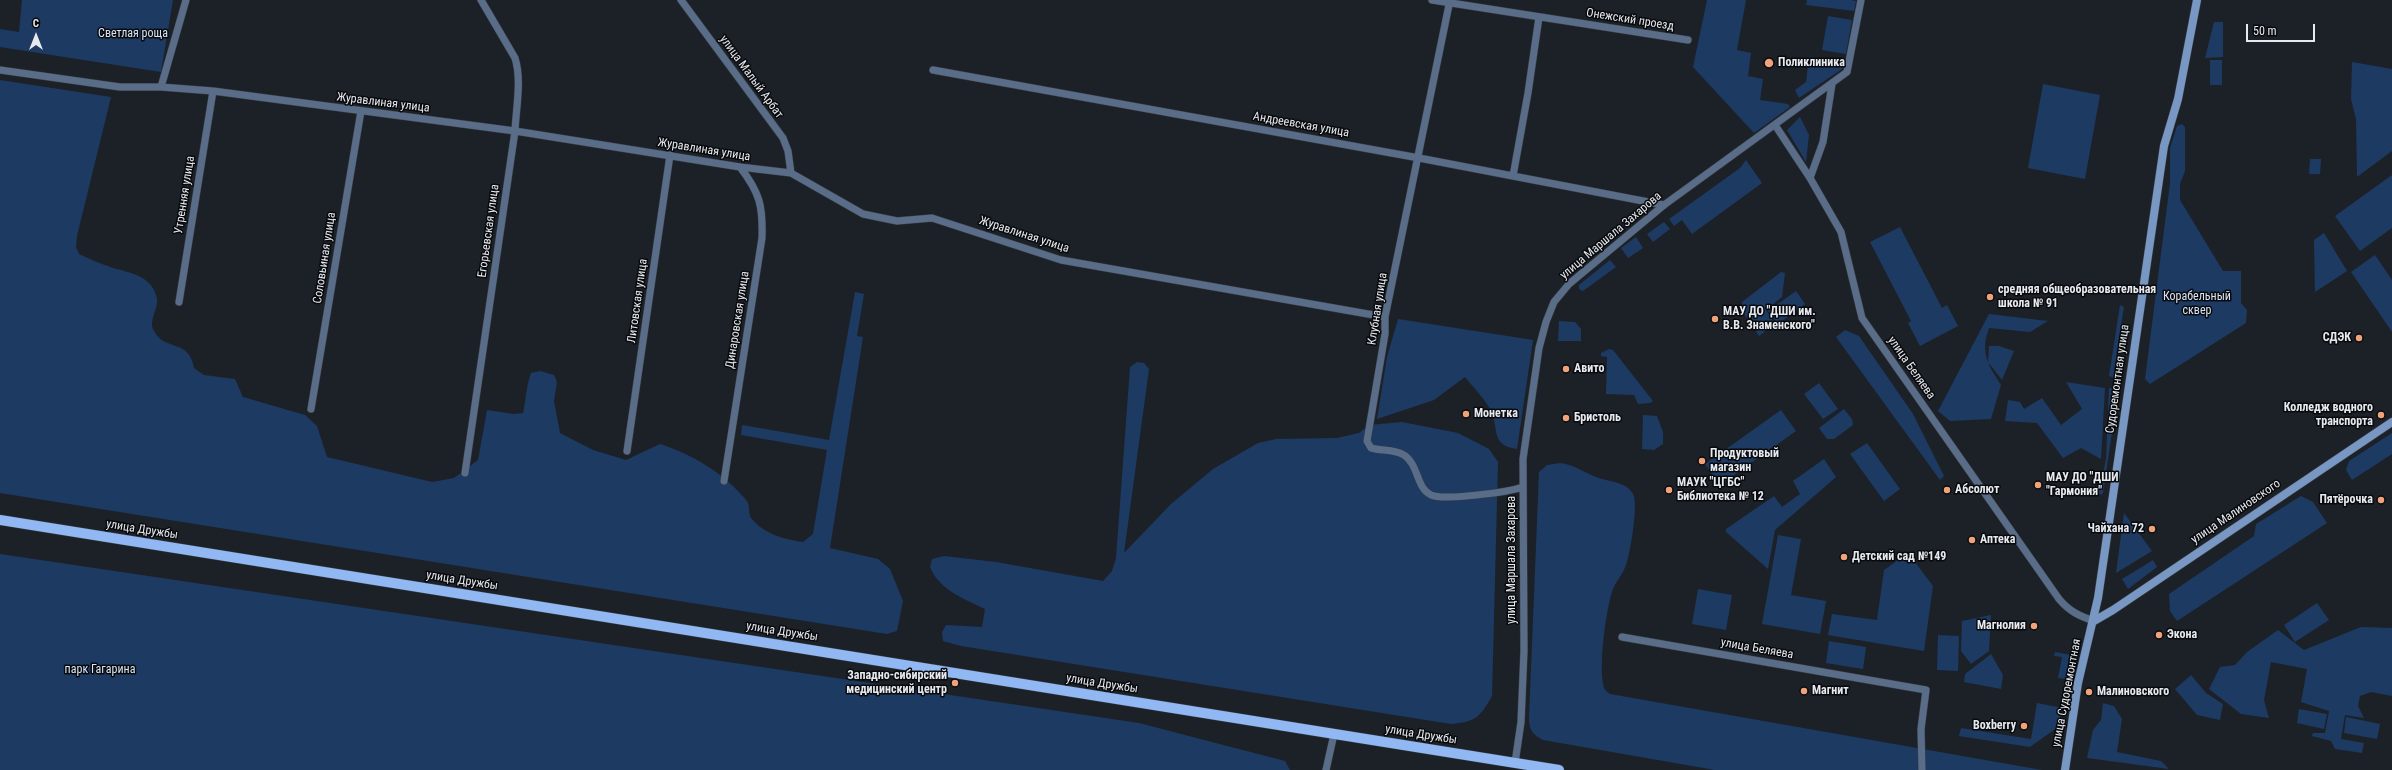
<!DOCTYPE html>
<html>
<head>
<meta charset="utf-8">
<style>
  body { margin:0 }
  #map { position:relative; width:2392px; height:770px; overflow:hidden; background:#1c2128; font-family:"Roboto Condensed",sans-serif }
  canvas { display:block }
  .north { position:absolute; left:16px; top:16px; width:40px; height:40px; -webkit-text-stroke:3px #080a0d; paint-order:stroke; rotate:0deg; font-size:11px; font-weight:700; line-height:16px; text-align:center; color:#e6e9ee }
  .north::after { content:''; display:block; margin:auto; width:14px; height:18px; background:#e6e9ee; clip-path:polygon(50% 0,100% 100%,50% 72%,0 100%) }
  .scale { position:absolute; left:2246px; top:24px; width:69px; height:18px; box-sizing:border-box; border:2px solid #e6e9ee; border-top:0; padding-left:5px; font-size:12px; line-height:14px; white-space:nowrap; color:#e6e9ee; -webkit-text-stroke:3px #080a0d; paint-order:stroke }
</style>
</head>
<body>
<div id="map">
<canvas width="2392" height="770"></canvas>
<div class="north">С</div>
<div class="scale">50 m</div>
</div>
<script>
const c = document.querySelector('canvas').getContext('2d');
c.lineJoin = 'round';
function fill(path, color) {
  c.fillStyle = color;
  c.fill(path, 'evenodd');
}
function strokePath(path, color, width, dash) {
  c.strokeStyle = color;
  c.lineWidth = width;
  c.lineCap = dash ? 'butt' : 'round';
  c.setLineDash(dash || []);
  c.stroke(path);
}
function drawText(font, color, halo, rows, align = 'center') {
  c.font = font + ' "Roboto Condensed",sans-serif';
  c.lineWidth = 3;
  c.setLineDash([]);
  c.textBaseline = 'middle';
  c.strokeStyle = halo;
  c.fillStyle = color;
  for (const [text, x, y, turn = 0] of rows) {
    c.save();
    c.translate(x, y);
    c.rotate((+turn || 0) * Math.PI / 180);
    c.textAlign = isNaN(turn) ? turn : align;
    if (halo) c.strokeText(text, 0, 0);
    c.fillText(text, 0, 0);
    c.restore();
  }
}
const green = new Path2D(`
  M22,0H173L161,72L0,47V29L19,32Z
  M1707,0H1746L1737,50L1751,53L1748,76L1763,79L1760,100L1788,104L1790,107L1754,133L1693,67Z
  M1807,0H1851L1856,1L1854,11L1806,5Z
  M1828,16L1852,20L1846,54L1822,50Z
  M2214,22H2223V57L2205,58Z
  M1809,57L1843,63L1842,69L1799,98L1795,90L1806,82Z
  M2210,60H2222V85H2210Z
  M2352,62L2392,69V151L2357,177L2356,119L2351,99Z
  M0,80L111,97L77,236L76,247L79,254C90,259 101,264 113,268C131,273 153,276 157,299C158,310 148,321 154,331C165,352 189,338 194,368L204,375L235,379L243,397L305,415L317,426L327,457L432,482L454,478L478,460L487,410L514,414L523,413C526,400 526,386 531,373L540,371L554,375L557,382L554,401L560,433L593,450L626,460L660,444C692,454 725,474 747,501C750,505 748,513 751,518C764,534 783,539 803,542L813,534L827,450L741,435L742,425L829,440L855,292L864,294L857,336L863,337L830,548L878,559L890,569L903,601L897,631L887,634L0,493Z
  M2043,84L2100,95L2085,179L2028,168Z
  M1800,117L1809,135L1806,162L1787,130Z
  M2182,124L2185,127V171L2180,184V200L2223,271H2241V303L2247,310L2246,323L2150,384L2145,379L2170,183V148L2177,126Z
  M2310,159H2321L2320,174H2309Z
  M1746,160L1762,183L1692,234L1682,220L1674,226L1669,219L1740,168Z
  M2392,175V228L2360,251L2335,216Z
  M1664,222L1670,229L1653,242L1647,234Z
  M1900,227L1942,308L1947,305L1958,326L1920,346L1908,323L1911,321L1870,242Z
  M2324,233L2347,271L2315,292L2314,240Z
  M1636,237L1643,248L1628,258L1621,248Z
  M2375,255L2392,280V332L2351,272Z
  M1610,260L1616,267L1583,291L1579,289V285Z
  M1781,272L1785,273L1782,297L1766,310L1775,324L1759,336L1743,312L1742,302Z
  M1796,291L1805,304L1778,324L1768,311Z
  M2120,305L2124,307L2114,370L2120,376L2118,379L2109,376Z
  M1989,314L2048,321L2030,332L1989,328C1980,352 1988,365 2001,385L1991,419L1950,421L1938,411Z
  M1398,319L1533,340L1517,449C1489,445 1500,428 1490,409C1484,398 1473,387 1465,377L1434,400L1377,419L1387,357Z
  M1559,321L1575,322L1581,329V341H1558Z
  M1845,330L1859,336L1913,414L1944,476L1940,480L1836,337Z
  M1989,346H1999L2014,351L2002,380L1988,362Z
  M1609,349L1613,350L1653,401L1650,403L1638,404L1634,395L1606,394L1607,357L1601,356V353Z
  M1137,362L1144,363L1149,369L1124,553L1171,504L1213,469L1258,443L1276,439L1337,438L1359,433L1369,425L1402,422L1458,433L1489,449L1498,462L1492,696C1480,717 1476,722 1451,724L961,646L943,641L942,632L946,625L982,627L985,609C965,599 939,590 930,567L932,559L944,556L996,562L1103,581L1112,571L1116,558L1130,367Z
  M2066,382L2105,388L2101,459L2081,448L2063,458L2037,423L2005,421L2008,400L2020,402L2024,409L2042,398L2061,425L2082,409Z
  M1819,383L1838,409L1823,419L1804,394Z
  M2109,388L2115,389L2118,392L2103,493L2101,495L2099,493L2106,459Z
  M1844,409L1852,419L1853,425L1834,439H1827L1819,428Z
  M1781,410L1796,431L1720,485L1705,464Z
  M1643,415L1657,416L1663,432V444L1654,450L1642,449Z
  M2392,433V454L2352,480L2346,470L2349,461Z
  M1867,443L1900,489L1884,501L1850,454Z
  M1824,459L1836,477L1775,530L1768,569L1726,532V529L1774,496L1782,507L1800,494L1793,481Z
  M1560,463C1573,464 1583,472 1596,477C1608,482 1626,481 1633,494C1639,503 1630,554 1626,565C1623,574 1616,581 1613,589C1606,607 1597,674 1605,690L1610,694L2042,770H1715L1543,740C1533,735 1529,730 1529,718L1539,472L1547,465Z
  M2301,496L2313,502L2327,523L2177,621L2170,611L2169,594L2254,536L2256,524Z
  M2124,513L2152,551L2116,573Z
  M1778,535L1801,539L1791,595L1826,601L1820,634L1762,624Z
  M1908,553L1933,586L1924,651L1828,635L1832,614L1877,620L1884,570Z
  M0,554L1139,723L1285,761L1290,770H0Z
  M2153,560L2157,567L2128,589L2122,579Z
  M1698,589L1732,595L1726,630L1692,624Z
  M2317,603L2329,620L2295,642L2284,625Z
  M1991,615L1989,651L1971,664L1961,651L1962,621Z
  M2361,627L2392,628V696L2371,692L2360,696L2358,706L2364,718L2345,715L2341,739L2364,743L2362,753L2335,749L2331,741L2312,736L2313,733H2325L2329,711L2301,702L2307,669L2271,662L2264,700L2269,718L2241,714L2209,689L2220,667L2235,665L2247,652L2278,630L2304,650Z
  M1938,635L1959,636L1958,671L1937,670Z
  M1829,641L1866,647L1863,669L1826,663Z
  M2055,652L2071,655L2066,679L2058,678L2062,657L2054,656Z
  M1991,654L2003,675L2001,689L1964,682L1965,674Z
  M2191,675L2206,693L2223,704L2220,720L2197,715L2175,689Z
  M2037,703L2062,708L2058,727L2030,747L1959,736L1961,728L2031,739Z
  M2103,703L2114,706L2122,719L2117,752L2161,761L2169,769L2087,758L2093,730L2101,720Z
  M2299,709L2327,714L2324,729L2297,723Z
  M2346,717L2380,724L2377,739L2344,733Z`);
const street = new Path2D(`
  M681,0L783,138L788,151L791,173
  M1432,0L1688,40
  M1450,0L1385,317V334L1367,441L1371,448C1382,451 1394,449 1404,455C1419,465 1416,488 1431,495C1444,501 1508,492 1523,487
  M0,70L120,87H161L213,91L515,131L740,167L791,173L863,214L897,221L932,218L1061,260L1385,317
  M933,70L1419,158L1664,205
  M1832,84L1823,142L1810,178L1841,232L1862,318L2059,599C2069,611 2079,616 2094,621
  M161,87L186,0
  M1775,125L1810,178
  M1513,176L1528,93L1539,17
  M179,302L213,91
  M311,409L361,111
  M627,451L670,155
  M465,473L515,131C516,108 522,80 515,58L481,0
  M724,481L762,238C763,206 760,193 740,167
  M1622,637L1926,690L1921,729L1922,770
  M1515,763L1521,722L1524,651L1523,459L1539,348L1546,322L1554,302L1569,284L1664,205L1847,72L1861,0
  M1326,770L1334,734`);
const secondary = new Path2D(`
  M2094,621L2113,610L2392,422
  M2065,770L2078,683L2098,598L2164,146L2178,99L2197,0`);
const primary = new Path2D(`
  M0,520L1559,770`);
const markers = [
  [1769,63,5,"#f0a27a"],
  [1990,297,4,"#f0a27a"],
  [1715,319,4,"#f0a27a"],
  [2359,338,4,"#f0a27a"],
  [1566,369,4,"#f0a27a"],
  [1466,414,4,"#f0a27a"],
  [2381,415,4,"#f0a27a"],
  [1566,418,4,"#f0a27a"],
  [1702,461,4,"#f0a27a"],
  [2038,485,4,"#f0a27a"],
  [1669,490,4,"#f0a27a"],
  [1947,490,4,"#f0a27a"],
  [2381,500,4,"#f0a27a"],
  [2152,529,4,"#f0a27a"],
  [1972,540,4,"#f0a27a"],
  [1844,557,4,"#f0a27a"],
  [2034,626,4,"#f0a27a"],
  [2159,635,4,"#f0a27a"],
  [955,683,4,"#f0a27a"],
  [1804,691,4,"#f0a27a"],
  [2089,692,4,"#f0a27a"],
  [2024,726,4,"#f0a27a"]
];
const streetNames = [
  ["Онежский проезд",1630,20,9],
  ["улица Малый Арбат",751,77,54],
  ["Журавлиная улица",383,103,7],
  ["Андреевская улица",1301,125,10],
  ["Журавлиная улица",704,150,9],
  ["Утренняя улица",185,195,-81],
  ["Егорьевская улица",489,231,-82],
  ["Журавлиная улица",1024,235,18],
  ["улица Маршала Захарова",1611,236,-40],
  ["Соловьиная улица",325,258,-81],
  ["Литовская улица",638,301,-82],
  ["Клубная улица",1378,309,-81],
  ["Динаровская улица",738,320,-81],
  ["улица Беляева",1911,368,55],
  ["Судоремонтная улица",2118,379,-82],
  ["улица Малиновского",2236,512,-34],
  ["улица Дружбы",142,530,9],
  ["улица Маршала Захарова",1512,560,-90],
  ["улица Дружбы",462,581,9],
  ["улица Дружбы",782,632,9],
  ["улица Беляева",1757,649,10],
  ["улица Дружбы",1102,684,9],
  ["улица Судоремонтная",2067,693,-79],
  ["улица Дружбы",1421,735,9]
];
const parkNames = [
  ["Светлая роща",133,34],
  ["Корабельный",2197,297],
  ["сквер",2197,311],
  ["парк Гагарина",100,670]
];
const poiNames = [
  ["Поликлиника",1778,63],
  ["средняя общеобразовательная",1998,290],
  ["школа № 91",1998,304],
  ["МАУ ДО \"ДШИ им.",1723,312],
  ["В.В. Знаменского\"",1723,326],
  ["СДЭК",2351,338,"right"],
  ["Авито",1574,369],
  ["Колледж водного",2373,408,"right"],
  ["транспорта",2373,422,"right"],
  ["Монетка",1474,414],
  ["Бристоль",1574,418],
  ["Продуктовый",1710,454],
  ["магазин",1710,468],
  ["МАУ ДО \"ДШИ",2046,478],
  ["\"Гармония\"",2046,492],
  ["МАУК \"ЦГБС\"",1677,483],
  ["Библиотека № 12",1677,497],
  ["Абсолют",1955,490],
  ["Пятёрочка",2373,500,"right"],
  ["Чайхана 72",2144,529,"right"],
  ["Аптека",1980,540],
  ["Детский сад №149",1852,557],
  ["Магнолия",2026,626,"right"],
  ["Экона",2167,635],
  ["Западно-сибирский",947,676,"right"],
  ["медицинский центр",947,690,"right"],
  ["Магнит",1812,691],
  ["Малиновского",2097,692],
  ["Boxberry",2016,726,"right"]
];
fill(green, '#1d3a63');
strokePath(street, '#383d44', 8);
strokePath(secondary, '#383d44', 9);
strokePath(primary, '#383d44', 11);
strokePath(street, '#596c88', 7);
strokePath(secondary, '#7997c3', 8);
strokePath(primary, '#91b8f2', 10);
for (const [x, y, r, color] of markers) {
  const dot = new Path2D();
  dot.arc(x, y, r, 0, 2 * Math.PI);
  c.fillStyle = color;
  c.fill(dot);
  strokePath(dot, '#080a0d', 1.5);
}
drawText('12px', '#e6e9ee', '#080a0d', streetNames);
drawText('12px', '#d8e4f6', '#080a0d', parkNames);
drawText('bold 12px', '#e6e9ee', '#080a0d', poiNames, 'left');
</script>
</body>
</html>
